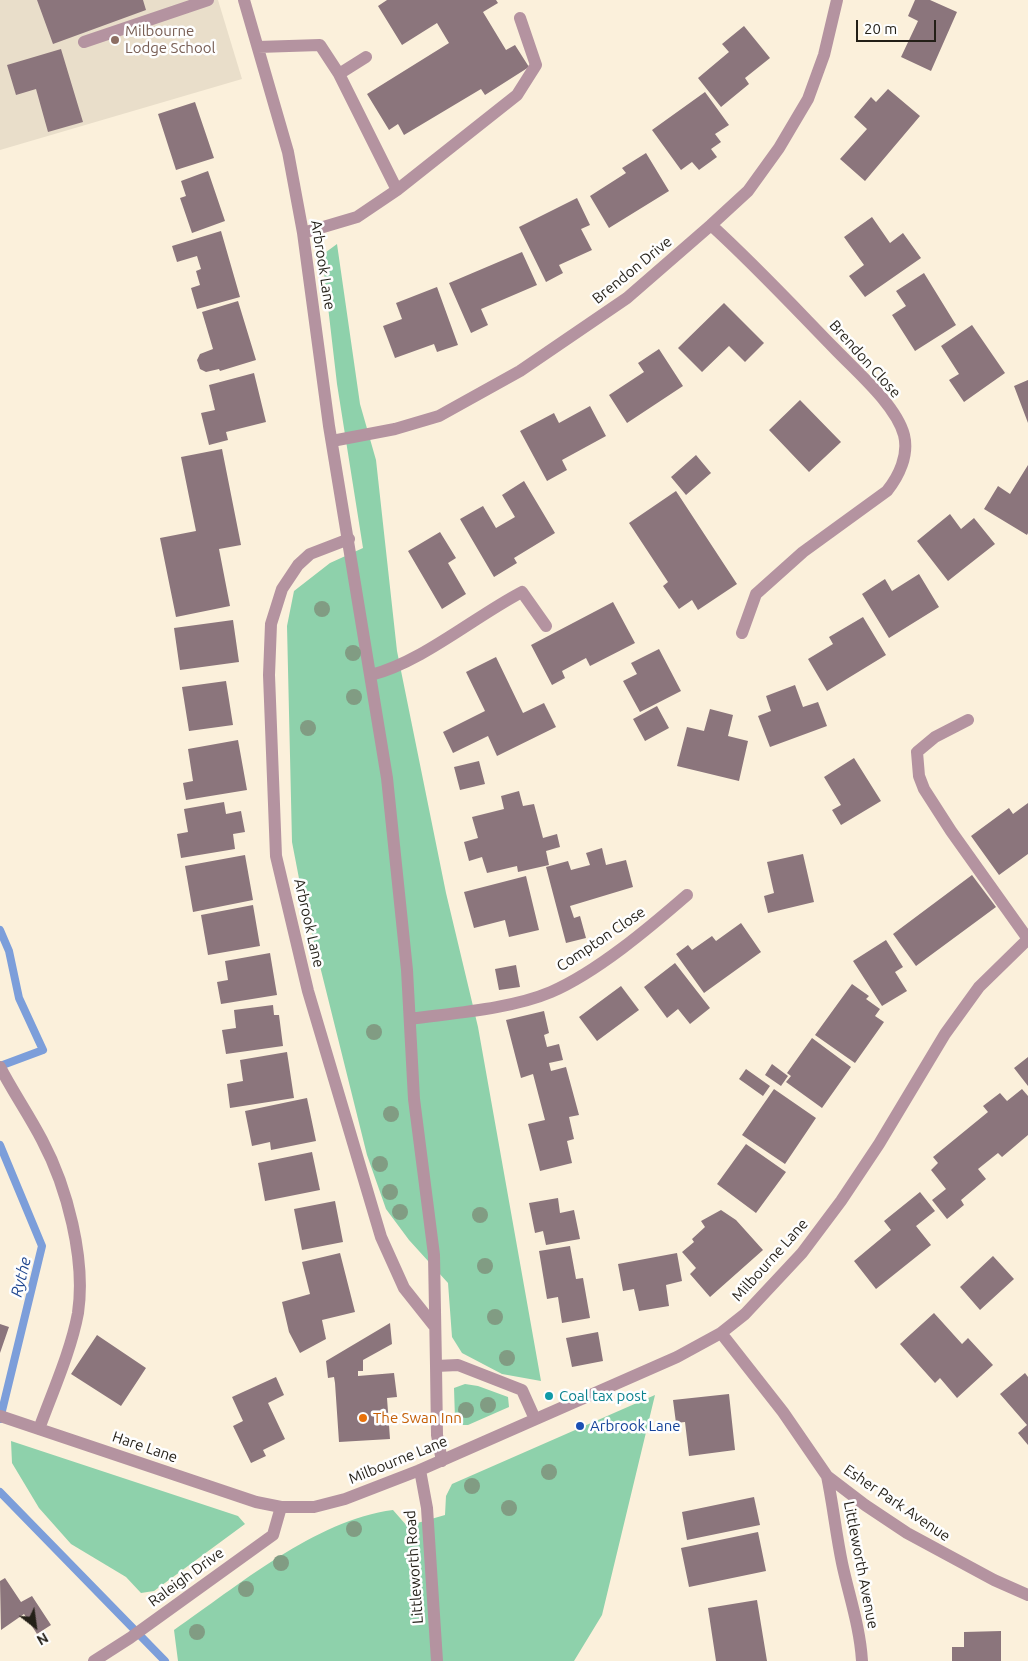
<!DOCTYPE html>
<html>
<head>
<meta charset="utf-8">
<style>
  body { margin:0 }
  #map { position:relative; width:1028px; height:1661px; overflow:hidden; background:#fbf0db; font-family:Ubuntu,sans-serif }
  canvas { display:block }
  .north { position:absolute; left:10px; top:1601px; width:50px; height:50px; -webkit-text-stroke:4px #fefefe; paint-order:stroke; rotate:150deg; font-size:14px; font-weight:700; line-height:20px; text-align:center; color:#231f17 }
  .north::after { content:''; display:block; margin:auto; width:18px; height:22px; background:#231f17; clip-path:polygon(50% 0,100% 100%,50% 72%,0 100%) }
  .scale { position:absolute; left:856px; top:20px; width:80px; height:22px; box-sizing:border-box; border:2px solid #231f17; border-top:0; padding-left:6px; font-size:15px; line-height:18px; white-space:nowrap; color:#231f17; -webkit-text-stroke:4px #fefefe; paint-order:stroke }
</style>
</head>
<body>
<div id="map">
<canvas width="1028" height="1661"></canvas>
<div class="north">N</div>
<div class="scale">20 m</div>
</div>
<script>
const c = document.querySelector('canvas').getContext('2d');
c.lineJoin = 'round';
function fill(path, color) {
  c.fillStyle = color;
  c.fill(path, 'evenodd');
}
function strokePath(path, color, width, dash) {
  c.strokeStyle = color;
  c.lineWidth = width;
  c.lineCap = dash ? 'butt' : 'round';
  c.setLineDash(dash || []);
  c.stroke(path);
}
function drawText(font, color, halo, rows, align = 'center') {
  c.font = font + ' Ubuntu,sans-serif';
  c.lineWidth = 5;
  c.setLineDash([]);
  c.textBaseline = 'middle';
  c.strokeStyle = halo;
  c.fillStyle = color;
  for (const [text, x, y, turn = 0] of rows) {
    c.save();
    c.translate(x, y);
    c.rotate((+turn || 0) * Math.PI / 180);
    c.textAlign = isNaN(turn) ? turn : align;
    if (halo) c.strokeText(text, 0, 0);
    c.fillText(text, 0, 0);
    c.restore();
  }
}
const education = new Path2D(`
  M0,0H218L242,79L0,150Z`);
const green = new Path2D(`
  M337,244L360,404L376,460L397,651L446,893L478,1027L541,1381L502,1374L462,1353L452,1337L448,1283L409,1240L386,1209L367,1155L302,894L292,842L287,626L294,591L330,563L363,548L337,384L322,255Z
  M465,1384L478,1386L508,1397L509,1407L468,1425H462L455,1419L454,1388Z
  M655,1395L602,1615L574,1661H178L174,1630C238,1586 315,1520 393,1510L407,1526L445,1515L446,1496L452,1484Z
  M11,1441L238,1516L245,1524L154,1591L141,1593L126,1577L71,1544L39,1508L12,1463Z`);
const stream = new Path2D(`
  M0,930L9,951L19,998L43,1050L0,1066
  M0,1145L42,1246L0,1419
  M0,1492L165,1661`);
const building = new Path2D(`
  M37,0H143L146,10L53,44Z
  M387,0H496L498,3L483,12L506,50L515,45L529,67L485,95L481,89L404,135L398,124L389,130L367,94L449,43L437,23L402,45L378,6Z
  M915,0H930L957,12L931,71L901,57L918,21L908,16Z
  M744,26L770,58L745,78L749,84L721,107L698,78L729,52L722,44Z
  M61,49L83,122L48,132L36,89L16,95L7,65Z
  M888,89L920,116L865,181L840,159L867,129L854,117L871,97L876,102Z
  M705,92L729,125L715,134L721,142L711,149L717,157L699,170L692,162L681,170L652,130Z
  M195,102L214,158L176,170L158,114Z
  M646,153L669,191L609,228L590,196L626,173L622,168Z
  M208,171L225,221L192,233L180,198L186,196L181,181Z
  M577,198L590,225L581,229L592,250L559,265L563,273L546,282L519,227Z
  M872,217L890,243L903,233L921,258L865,297L849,276L864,265L844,237Z
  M221,231L240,297L197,309L191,288L200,285L196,271L201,269L197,256L177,262L172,246Z
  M522,252L537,285L481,309L488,325L471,333L449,283Z
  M924,273L956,325L915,351L892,315L906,306L896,291Z
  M437,287L458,345L437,352L434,344L395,358L383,326L402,319L396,303Z
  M238,301L256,360L220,371L219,369L206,372L200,369L197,360L200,354L213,349L202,312Z
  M724,303L764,343L745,362L729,346L702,372L678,348Z
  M972,325L1005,373L964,402L949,380L959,374L941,346Z
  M659,349L683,386L627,423L609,395L644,372L638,363Z
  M254,373L266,422L226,432L228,440L209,445L201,413L215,410L209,385Z
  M1028,380V423L1014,386Z
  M800,400L841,442L809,472L769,430Z
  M590,406L606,436L562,460L567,470L547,481L520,431L554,413L559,423Z
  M222,449L241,545L219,549L230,606L176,617L160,538L196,531L181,457Z
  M696,455L711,473L686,495L671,477Z
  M1028,465V533L1027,535L984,509L998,486L1010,494Z
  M524,481L555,533L514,558L517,563L494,577L460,519L483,506L496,528L515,517L502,495Z
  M676,491L737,584L698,610L692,600L679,609L663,586L668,582L629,523Z
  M950,514L961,529L974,518L995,544L948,581L917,541Z
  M440,532L456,558L448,563L466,594L442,609L408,551Z
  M919,574L939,607L889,638L862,594L885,579L892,591Z
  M613,602L635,643L590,666L586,658L562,671L565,678L552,685L531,645Z
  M863,617L886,655L827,691L808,659L833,644L829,637Z
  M233,620L239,662L180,670L174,628Z
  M659,649L681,691L640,712L623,681L637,674L631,663Z
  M496,657L523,713L544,703L556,727L497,756L488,736L453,753L443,732L485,711L466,672Z
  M226,681L233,725L189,731L182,687Z
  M795,685L803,707L818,702L827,726L770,747L758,716L771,711L766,696Z
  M657,706L669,728L645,741L633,719Z
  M710,709L733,715L728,736L748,741L739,781L677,766L687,727L704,731Z
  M238,740L247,790L186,800L183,783L193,781L188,749Z
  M854,758L881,801L841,825L832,810L841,805L824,777Z
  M479,761L485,784L460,790L454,767Z
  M519,791L523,806L534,804L543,838L557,834L560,847L546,851L549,865L518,872L517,866L487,873L482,857L469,861L464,842L478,838L472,817L504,809L501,796Z
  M224,802L226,814L241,811L245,832L233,834L235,849L181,858L177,834L188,832L184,809Z
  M1028,803V854L999,875L971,836L1009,808L1013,814Z
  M602,848L606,865L626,860L633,887L570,906L574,918L580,916L586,938L566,943L546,867L568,861L571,870L590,865L586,853Z
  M803,854L814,902L768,913L764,896L774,893L767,862Z
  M245,855L253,900L193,912L185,866Z
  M972,875L996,907L916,966L893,934Z
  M526,876L539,930L509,937L505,920L474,928L464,892Z
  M253,905L260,946L208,955L201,915Z
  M741,923L761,952L704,993L676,954L688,945L692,950L712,936L716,941Z
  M886,940L903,967L895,972L907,991L882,1006L853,961Z
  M270,953L277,995L221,1004L217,982L228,980L225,961Z
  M675,963L710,1008L690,1024L678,1009L667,1018L644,987Z
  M516,965L520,987L499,990L495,969Z
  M852,984L869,996L866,999L880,1009L875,1016L884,1022L855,1063L815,1035Z
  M621,986L639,1010L597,1041L579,1017Z
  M273,1005L274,1015H279L283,1046L226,1054L222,1030L236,1028L234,1010Z
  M544,1011L549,1033L544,1035L547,1047L559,1044L563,1060L549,1063L551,1071L566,1067L579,1115L569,1117L574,1139L567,1141L572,1163L540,1171L528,1124L545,1120L533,1074L521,1078L506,1020Z
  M812,1038L851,1067L822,1108L786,1082L791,1076L787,1073Z
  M287,1052L294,1098L230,1108L227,1084L243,1081L240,1060Z
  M1028,1057V1086L1014,1068Z
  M772,1064L788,1076L781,1086L765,1075Z
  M746,1069L770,1086L763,1096L739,1079Z
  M774,1089L816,1118L785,1164L742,1135Z
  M1022,1089L1028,1096V1135L1002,1157L998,1153L978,1169L986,1179L961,1200L964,1205L947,1219L932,1200L946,1189L931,1170L938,1163L933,1157L988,1112L983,1106L1000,1093L1007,1101Z
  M307,1098L316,1141L271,1150L270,1142L252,1146L245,1111Z
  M746,1144L786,1172L756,1213L717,1184Z
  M312,1152L320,1190L265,1201L258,1163Z
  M920,1192L935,1211L916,1226L931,1245L876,1289L854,1261L891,1230L884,1221Z
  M558,1198L560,1213L574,1210L580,1239L546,1245L543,1231L535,1233L529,1203Z
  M335,1201L343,1242L302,1250L294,1209Z
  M721,1210L736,1220L763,1250L710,1297L690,1274L696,1268L682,1252L694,1242L692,1239L705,1227L701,1221Z
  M570,1246L576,1279L583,1278L590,1318L562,1323L558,1297L547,1299L539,1251Z
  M340,1253L355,1312L322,1320L326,1339L300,1353L289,1332L282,1302L310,1294L302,1262Z
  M677,1253L682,1281L666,1285L669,1306L639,1311L634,1289L623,1291L618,1264Z
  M993,1256L1014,1279L980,1310L960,1287Z
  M934,1313L962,1344L968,1338L993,1365L957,1398L940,1378L935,1383L900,1344Z
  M390,1323L392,1344L363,1360V1371H358V1376L394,1373L397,1397L387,1398L390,1439L339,1442L335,1383L334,1377L328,1378L326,1361Z
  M0,1324L9,1327L0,1353Z
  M598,1332L603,1361L572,1367L566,1338Z
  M97,1335L146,1368L121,1406L71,1374Z
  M1025,1373L1028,1377V1445L1018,1433L1027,1425L1000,1394Z
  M276,1377L284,1395L268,1403L285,1439L263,1450L266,1456L251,1463L233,1426L243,1421L232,1397Z
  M729,1394L735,1450L689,1456L685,1422L676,1423L673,1400Z
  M754,1497L760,1525L687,1540L682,1512Z
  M758,1532L766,1571L689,1587L681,1548Z
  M5,1578L21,1602L32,1596L51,1625L37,1634L24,1614L1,1630L0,1581Z
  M757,1600L767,1661H716L708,1608Z
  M1001,1631V1661H952V1647H964V1632Z`);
const minor = new Path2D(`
  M244,0L288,152L303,233L329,426L387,778L407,970L414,1099L434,1255L436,1366L458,1365L522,1390L535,1419
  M84,42L208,0
  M258,47L320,45L339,74
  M366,57L339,74L397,190
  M711,225C755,265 794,307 835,349C856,371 896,405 904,435C909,455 899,476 887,491L803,552L756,594L742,633
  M303,233L357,217L397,190L517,95L536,65L520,18
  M332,441L395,429L439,416L520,371L627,298L711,225L748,191L779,148L808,99L824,55L837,0
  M349,539L310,554L298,565L282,589L271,624L269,675L276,856L308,991L381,1237L404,1288L435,1327
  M371,675C422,662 474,617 522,592L546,626
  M968,720L935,737L917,752L919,776L924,789L951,831L1028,939
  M410,1019C453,1013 511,1009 551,992C597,972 649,928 687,895
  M0,1067C13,1092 29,1115 42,1140C67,1187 86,1259 78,1313C71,1351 52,1393 39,1429
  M721,1333L783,1412L827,1476L865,1505L907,1533L994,1580L1028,1595
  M436,1366L437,1435L442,1461
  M0,1416L256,1502L281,1507H314L345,1499L420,1470L677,1357L721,1333L745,1314L802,1253L841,1201L879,1144L945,1034L979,987L1028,939
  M420,1470L427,1508L437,1661
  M827,1476C833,1505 836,1534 842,1563C849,1596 860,1627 862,1661
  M94,1661L130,1638L273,1535L281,1507`);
const trees = [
  [322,609],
  [353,653],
  [354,697],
  [308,728],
  [374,1032],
  [391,1114],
  [380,1164],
  [390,1192],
  [400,1212],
  [480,1215],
  [485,1266],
  [495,1317],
  [507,1358],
  [488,1405],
  [466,1410],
  [549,1472],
  [472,1486],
  [509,1508],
  [354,1529],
  [281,1563],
  [246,1589],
  [197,1632]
];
const markers = [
  [115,40,5,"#8d6e63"],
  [549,1396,5,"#0f9aa8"],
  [363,1418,5,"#e8710a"],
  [580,1426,5,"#1a4fb4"]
];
const educationNames = [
  ["Milbourne",125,31],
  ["Lodge School",125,48]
];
const streetNames = [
  ["Arbrook Lane",323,265,81],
  ["Brendon Drive",632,270,-39],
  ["Brendon Close",865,359,48],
  ["Arbrook Lane",309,923,77],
  ["Compton Close",601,939,-34],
  ["Milbourne Lane",770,1260,-48],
  ["Hare Lane",145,1447,19],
  ["Milbourne Lane",398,1460,-22],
  ["Esher Park Avenue",897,1503,34],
  ["Littleworth Avenue",861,1565,79],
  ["Littleworth Road",414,1567,-94],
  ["Raleigh Drive",186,1577,-36]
];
const cultureNames = [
  ["Coal tax post",559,1396]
];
const foodNames = [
  ["The Swan Inn",373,1418]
];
const transitNames = [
  ["Arbrook Lane",590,1426]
];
const waterNames = [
  ["Rythe",21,1277,-76]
];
fill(education, '#e9deca');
fill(green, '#8ed1ab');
strokePath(stream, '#7c9eda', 8);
fill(building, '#8b757c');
strokePath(minor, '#b493a0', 12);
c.fillStyle = '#819c83';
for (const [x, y] of trees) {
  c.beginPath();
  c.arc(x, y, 8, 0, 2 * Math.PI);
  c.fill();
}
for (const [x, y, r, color] of markers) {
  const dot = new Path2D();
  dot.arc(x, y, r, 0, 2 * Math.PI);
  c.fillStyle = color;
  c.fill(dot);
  strokePath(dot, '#fefefe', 2);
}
drawText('15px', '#785e54', '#fefefe', educationNames, 'left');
drawText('15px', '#231f17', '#fefefe', streetNames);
drawText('15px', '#0d838f', '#fefefe', cultureNames, 'left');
drawText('15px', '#c56008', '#fefefe', foodNames, 'left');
drawText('15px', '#164399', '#fefefe', transitNames, 'left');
drawText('italic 16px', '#224890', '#fefefe', waterNames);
</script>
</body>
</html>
